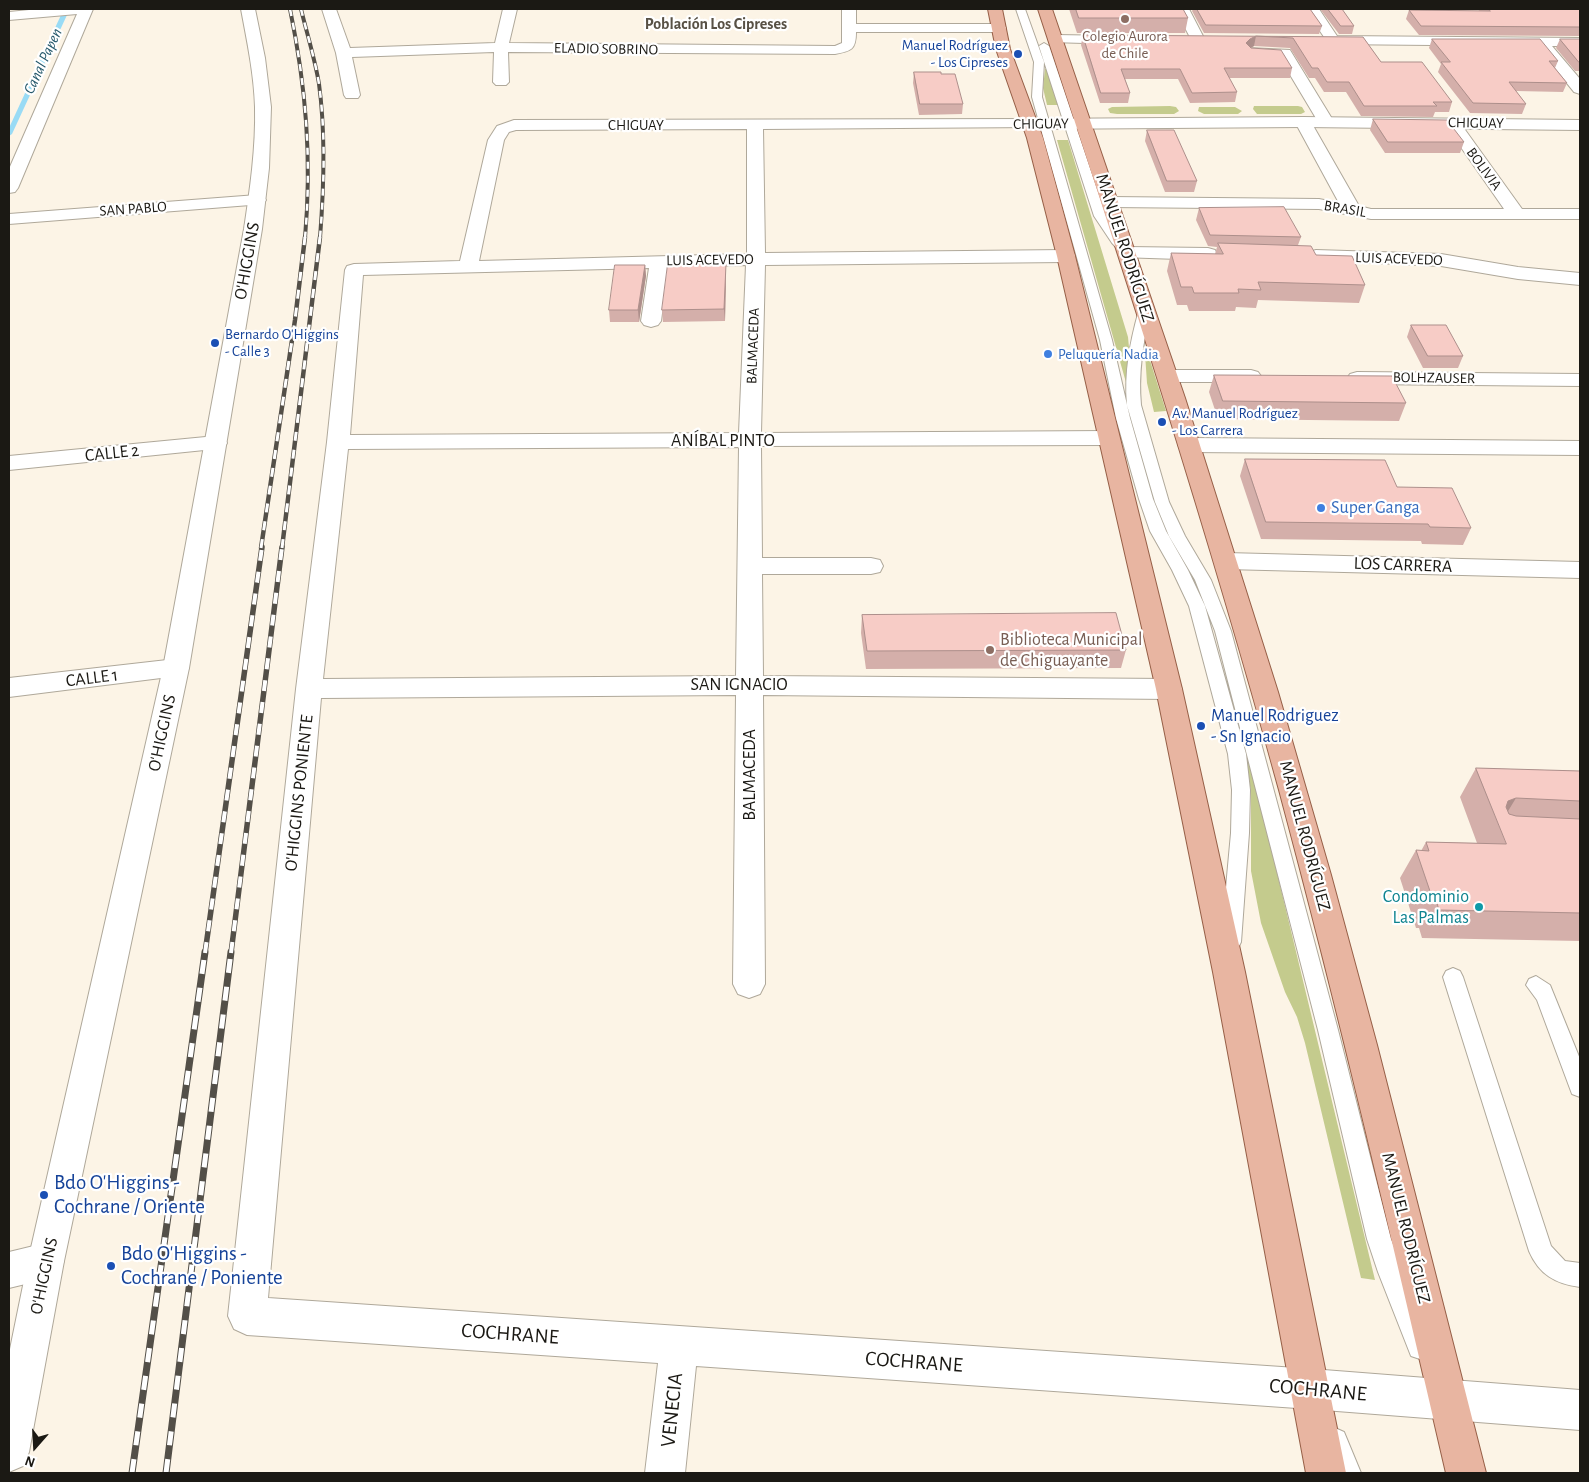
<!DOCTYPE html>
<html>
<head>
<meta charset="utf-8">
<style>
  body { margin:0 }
  #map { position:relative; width:1589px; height:1482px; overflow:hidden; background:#fcf4e6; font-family:"Alegreya Sans",sans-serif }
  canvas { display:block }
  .frame { position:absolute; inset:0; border:10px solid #1b1914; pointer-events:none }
  .north { position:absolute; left:10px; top:1422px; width:50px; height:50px; -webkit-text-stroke:4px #fff; paint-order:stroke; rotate:199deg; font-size:14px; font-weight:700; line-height:20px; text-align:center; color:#1b1914 }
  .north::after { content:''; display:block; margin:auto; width:18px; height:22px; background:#1b1914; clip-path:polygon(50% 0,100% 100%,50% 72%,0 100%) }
</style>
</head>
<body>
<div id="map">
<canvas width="1589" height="1482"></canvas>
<div class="frame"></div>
<div class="north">N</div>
</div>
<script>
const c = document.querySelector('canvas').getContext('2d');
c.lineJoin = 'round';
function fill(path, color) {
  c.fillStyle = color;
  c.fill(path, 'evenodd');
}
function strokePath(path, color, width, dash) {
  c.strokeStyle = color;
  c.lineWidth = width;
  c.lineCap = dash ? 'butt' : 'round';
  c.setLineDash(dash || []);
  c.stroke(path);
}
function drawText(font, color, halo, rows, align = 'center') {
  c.font = font + ' "Alegreya Sans",sans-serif';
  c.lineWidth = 4.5;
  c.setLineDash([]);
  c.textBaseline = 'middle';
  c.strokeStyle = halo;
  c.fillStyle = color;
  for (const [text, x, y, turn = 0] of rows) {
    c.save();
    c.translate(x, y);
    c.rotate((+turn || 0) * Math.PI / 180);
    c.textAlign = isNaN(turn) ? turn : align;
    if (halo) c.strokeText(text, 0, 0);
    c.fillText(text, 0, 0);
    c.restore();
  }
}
const green = new Path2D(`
  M1045,69H1047L1058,105H1047L1043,88Z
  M1170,106L1176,107L1179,111L1174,114H1117L1110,113L1108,109L1112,107Z
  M1254,106H1298L1302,107L1305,112L1301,114H1257L1253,109Z
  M1199,107H1235L1242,111L1238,114H1204L1198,111Z
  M1057,140H1068L1128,337L1130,358L1127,386Z
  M1145,354H1148L1166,411L1154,412L1147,383Z
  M1245,749L1254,777L1375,1280L1361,1278L1305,1043L1297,1017L1285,992L1261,923L1251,871V793Z`);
const stream = new Path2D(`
  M64,13L67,15L12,134L9,136V128L61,15Z`);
const lane = new Path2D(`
  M1016,9H1025L1044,62L1042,97L1112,340L1130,418L1153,499L1166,531L1188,570L1205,606L1246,754L1250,790L1249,833L1241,942L1238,948L1231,950L1224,948L1221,942L1231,833L1232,790L1228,754L1189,606L1172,570L1150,531L1139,499L1116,418L1100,340L1032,97L1034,62Z
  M1044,43L1049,46L1106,216L1120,239L1133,252L1131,255H1123L1112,243L1094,216L1039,46Z
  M1145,306L1151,310C1143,341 1138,373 1141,405L1169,502L1185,536L1211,580L1231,631L1338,1030L1391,1239L1432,1347L1429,1356L1420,1359L1411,1356L1378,1272L1367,1239L1318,1030L1215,631L1195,580L1169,536L1155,502L1127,405C1124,373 1130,341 1139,310Z
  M1453,968L1460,971L1463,977L1551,1246L1565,1261L1580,1263V1287C1555,1284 1539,1274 1529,1251L1443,977L1446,971Z
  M1536,976L1550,985L1580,1059V1097L1572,1094L1537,1000L1526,985L1529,979Z
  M1335,1428L1344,1432L1361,1473H1335L1322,1441L1326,1432Z`);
const street = new Path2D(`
  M39,9H93L18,188L15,192L9,193V169L77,14L9,20V12Z
  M322,9H336L350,48L495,43L503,9H517L509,43L835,46L842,43V9H856V24H999L1004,25L1006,28L1004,31L999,32H856C856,50 851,51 835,54L508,52L509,82L506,85H496L493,82L494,52L352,57L360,95L358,98H346L344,95L336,53Z
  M1175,9H1189L1205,40L1203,43H1193Z
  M1305,9H1319L1337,36L1580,38V46H1552L1580,79V94L1574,92L1537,46L1329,44L1324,43L1322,40L1324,37Z
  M1055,35L1119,36L1124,37L1126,40L1124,43L1119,44L1050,42L1048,39L1050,36Z
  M1247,48L1290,50L1334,122L1332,125H1320L1280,58L1242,56L1239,53L1242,50Z
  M1303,117L1309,119L1311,122L1359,206L1371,209H1504L1444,123L1446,120H1458L1522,209H1580V219H1371L1319,209L1110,207L1104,206L1101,202L1104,198L1110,197L1319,199L1339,203L1295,122L1297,119Z
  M1031,119L1037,121L1039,124L1037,127L763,129L765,253L1066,250L1073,252L1075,256L1073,260L1066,262L765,265L761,433L1108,431L1116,433L1119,438L1116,443L1108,445L761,446L762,558H871L880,560L883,566L880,572L871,574H762L763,676L1169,679L1178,682L1182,689L1178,696L1169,699L763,695L765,984L760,994L749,998L738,994L733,984L736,695L321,698L268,1298L1311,1369L1325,1375L1331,1389L1325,1403L1311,1409L696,1366L685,1473H645L658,1363L247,1335L234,1329L228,1316L296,689L327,442L345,270L347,266L354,264L460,261L488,140L497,126L514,120ZM747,129V254L479,261L504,140L509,132L516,130ZM746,265L739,433L350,435L363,275L649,268L641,321L644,325L651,327L658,325L661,321L668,267ZM739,447L736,676L323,679L348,449Z
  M257,195L263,196L266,200L263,204L9,224V214Z
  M1127,247L1208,248L1215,250L1217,254L1215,258L1208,260L1120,257L1118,253L1120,249Z
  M1316,250L1441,254L1518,267L1580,273V285L1518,279L1441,266L1309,260L1307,256L1309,252Z
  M1167,370H1251L1258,372L1261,376L1258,380L1251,382H1167L1160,380L1157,376L1160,372Z
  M1357,372L1580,374V386L1357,384L1350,382L1347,378L1350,374Z
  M216,436L224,438L227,443L224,448L9,470V456Z
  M1189,438L1580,441V455L1189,452L1181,450L1178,445L1181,440Z
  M1226,553L1580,562V578L1226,569L1217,567L1214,561L1217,555Z
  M176,659L185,661L189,668L185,675L9,697V678Z
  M46,1243L59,1248L64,1261L59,1274L46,1279L9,1288V1252Z`);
const secondary = new Path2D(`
  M241,9H255L265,58L271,107L269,168L262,229L189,668L64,1261L29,1452L23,1466L9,1472V1354L28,1261L163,668L244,229C250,189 256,148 255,107C254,74 247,41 241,9Z
  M1303,117L1580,120V130L1303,127L1031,129L1025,127L1023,124L1025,121L1031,119Z
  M1311,1369L1580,1390V1430L1311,1409L1297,1403L1291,1389L1297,1375Z`);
const primary = new Path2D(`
  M988,9H1002L1010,49L1043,138L1075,256L1182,689L1245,972L1346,1473H1306L1213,972L1156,689L1057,256L1027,138L996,49Z
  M1038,9H1052L1185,398L1278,692L1331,875L1377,1045L1486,1473H1446C1393,1245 1340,1016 1279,790C1207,527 1123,268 1038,9Z`);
const railFar3 = new Path2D(`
  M290,9C306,87 312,158 305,238
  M301,9C307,34 315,59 319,84C326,135 324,187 320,238`);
const railFar2 = new Path2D(`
  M261,548L295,320L305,237
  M282,548L320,237`);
const railFar1 = new Path2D(`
  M205,953L262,547
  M231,953L282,547`);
const rail = new Path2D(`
  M132,1473L205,952
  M166,1473L231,952`);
const wall = new Path2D(`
  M1069,9H1183L1188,18L1185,33H1077Z
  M1193,9H1310L1322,26L1319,34L1204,33L1192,11Z
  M1320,9H1342L1354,26L1352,34H1339Z
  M1478,9H1580V36L1419,35L1406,19L1409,10L1479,11Z
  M1083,35L1363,37L1381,62L1452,102L1449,112H1435L1433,117L1361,116L1346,92H1324L1315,78H1309L1290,48L1254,46L1251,48L1292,68L1290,78H1229L1237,92L1235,102L1190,103L1178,79H1125L1130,93L1128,103H1100L1081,45Z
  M1432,39L1558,61L1555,68L1567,83L1563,92L1516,91L1526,104L1522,114L1470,113L1438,72L1441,64L1429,48Z
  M1560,39H1580V71H1575L1556,48Z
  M914,72L941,74L963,104L962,114L919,115L913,83Z
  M1373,119L1464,142L1460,153H1385L1370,130Z
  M1147,130L1197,181L1194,192H1165L1145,141Z
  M1199,208L1301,237L1298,245L1316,255L1365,285L1359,303L1258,300L1256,308L1236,307L1235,311H1189L1187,305H1177L1167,271L1171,253L1215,254L1217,247L1208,246L1196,220Z
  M645,265L646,276L639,322H610L609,310Z
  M726,275L725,321L663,322L662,310Z
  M1411,325L1463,356L1458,368H1423L1407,337Z
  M1214,375L1406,403L1399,421L1218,419L1209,392Z
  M1245,459L1397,487L1471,528L1463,545L1422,544L1421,541L1261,539L1240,476Z
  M862,615L1126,650L1121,668L866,669L861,633Z
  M1476,768L1580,771V941L1422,938L1419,928H1416L1400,878L1416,850L1421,851L1426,842L1477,843L1460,797Z`);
const shadedWall = new Path2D(`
  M1256,36L1254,46L1248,49L1246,43L1250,39Z
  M726,264V275L725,321L724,309Z
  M645,265L646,276L639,322L638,310Z
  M1516,798L1499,826L1508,801Z`);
const building = new Path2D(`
  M1076,9H1183L1188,18H1079Z
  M1197,9H1310L1322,26L1206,25Z
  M1328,9H1342L1354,26H1341Z
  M1488,9H1580V27L1421,26L1409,10L1490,11Z
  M1083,35L1363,37L1381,62H1422L1452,102H1433L1437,106H1364L1349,82H1327L1318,68H1312L1293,38L1256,36L1250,39L1246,43L1251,48L1281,50L1292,68H1224L1237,92L1192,93L1180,69H1121L1130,93H1101Z
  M1432,39H1540L1558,61H1549L1567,83L1509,82L1526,104L1473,103L1441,62H1450Z
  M1560,39H1580V62H1579Z
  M914,72H941V74H955L963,104H920Z
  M1373,119L1447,120L1464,142H1388Z
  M1147,130H1174L1197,181H1167Z
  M1284,207L1301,237L1210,235L1199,208Z
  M1218,243L1311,246L1316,255L1352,256L1365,285L1258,282L1261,290L1238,289L1239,293H1194L1192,287H1181L1171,253L1223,254Z
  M668,264H726L724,309L662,310Z
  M615,265H645L638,310H609Z
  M1411,325H1446L1463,356H1428Z
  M1214,375L1392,376L1406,403L1223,401Z
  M1245,459L1385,460L1397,487L1452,488L1471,528L1430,527L1428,524L1266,522Z
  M1116,613L1126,650L867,651L862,615Z
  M1476,768L1580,771V801L1516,798L1508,801L1506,807L1509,814L1516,816L1580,819V913L1439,910L1436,900H1433L1416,850L1429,851L1426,842L1506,844Z`);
const markers = [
  [1125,19,5,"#8d6e63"],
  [1018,54,5,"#1a4fb4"],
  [215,343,5,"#1a4fb4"],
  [1048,354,5,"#3f7fe0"],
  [1162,422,5,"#1a4fb4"],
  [1321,508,5,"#3f7fe0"],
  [990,650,5,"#8d6e63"],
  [1201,726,5,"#1a4fb4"],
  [1479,907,5,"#0f9aa8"],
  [44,1195,5,"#1a4fb4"],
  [111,1266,5,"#1a4fb4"]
];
const farEducationnames = [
  ["Colegio Aurora",1125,36],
  ["de Chile",1125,53]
];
const farTransitnames = [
  ["Manuel Rodríguez",1008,45,"right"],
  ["- Los Cipreses",1008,62,"right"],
  ["Bernardo O'Higgins",225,334],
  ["- Calle 3",225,351],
  ["Av. Manuel Rodríguez",1172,413],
  ["- Los Carrera",1172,430]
];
const farStreetnames = [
  ["ELADIO SOBRINO",606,49,1],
  ["CHIGUAY",1476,123,1],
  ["CHIGUAY",1041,124,-1],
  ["CHIGUAY",636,125],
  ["BOLIVIA",1484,169,54],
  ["SAN PABLO",133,209,-4],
  ["BRASIL",1345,209,10],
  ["LUIS ACEVEDO",1399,259,2],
  ["LUIS ACEVEDO",710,260,-1],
  ["BALMACEDA",753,346,-88],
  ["BOLHZAUSER",1434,378,1]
];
const farShopnames = [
  ["Peluquería Nadia",1058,354]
];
const farNeighbourhoodnames = [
  ["Población Los Cipreses",716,24]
];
const farWaternames = [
  ["Canal Papen",43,61,-65]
];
const streetNames = [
  ["MANUEL RODRÍGUEZ",1125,248,72],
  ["O'HIGGINS",247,261,-80],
  ["ANÍBAL PINTO",723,441],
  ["CALLE 2",112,453,-6],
  ["LOS CARRERA",1403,565,2],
  ["CALLE 1",92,678,-7],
  ["SAN IGNACIO",739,685],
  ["O'HIGGINS",162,733,-78],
  ["BALMACEDA",750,775,-90],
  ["O'HIGGINS PONIENTE",299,793,-84],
  ["MANUEL RODRÍGUEZ",1305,836,75],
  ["MANUEL RODRÍGUEZ",1406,1228,76],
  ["O'HIGGINS",44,1276,-78]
];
const shopNames = [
  ["Super Ganga",1331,508]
];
const educationNames = [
  ["Biblioteca Municipal",1000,640],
  ["de Chiguayante",1000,661]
];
const transitNames = [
  ["Manuel Rodriguez",1211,716],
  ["- Sn Ignacio",1211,737]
];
const cultureNames = [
  ["Condominio",1469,897],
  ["Las Palmas",1469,918]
];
const nearTransitnames = [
  ["Bdo O'Higgins -",54,1183],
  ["Cochrane / Oriente",54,1207],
  ["Bdo O'Higgins -",121,1254],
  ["Cochrane / Poniente",121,1278]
];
const nearStreetnames = [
  ["COCHRANE",510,1334,4],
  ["COCHRANE",914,1362,4],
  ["COCHRANE",1318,1390,5],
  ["VENECIA",672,1410,-84]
];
fill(green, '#c4cb8d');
fill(stream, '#99dbf5');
strokePath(lane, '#afa89a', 2);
strokePath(street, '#afa89a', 2);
strokePath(secondary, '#afa89a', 2);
strokePath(primary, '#965f47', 2);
fill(lane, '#fff');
fill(street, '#fff');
fill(secondary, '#fff');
fill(primary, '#e8b5a1');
strokePath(railFar3, '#534f48', 4);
strokePath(railFar2, '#534f48', 4.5);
strokePath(railFar1, '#534f48', 5.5);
strokePath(rail, '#534f48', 7);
strokePath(railFar3, '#fff', 2.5, [7]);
strokePath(railFar2, '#fff', 3, [9]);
strokePath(railFar1, '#fff', 4, [11]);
strokePath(rail, '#fff', 5, [14]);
fill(wall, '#d4afaa');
fill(shadedWall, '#ad8f8b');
fill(building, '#f7ccc6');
strokePath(building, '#ad8f8b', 1);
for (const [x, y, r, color] of markers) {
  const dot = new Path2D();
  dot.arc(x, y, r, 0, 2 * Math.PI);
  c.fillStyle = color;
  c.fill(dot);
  strokePath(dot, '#fff', 2);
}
drawText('15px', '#785e54', '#fff', farEducationnames);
drawText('15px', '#164399', '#fff', farTransitnames, 'left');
drawText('15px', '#1b1914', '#fff', farStreetnames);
drawText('15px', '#366cbe', '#fff', farShopnames, 'left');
drawText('bold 16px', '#585145', '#fff', farNeighbourhoodnames);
drawText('italic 16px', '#25586b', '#fff', farWaternames);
drawText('18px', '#1b1914', '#fff', streetNames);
drawText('18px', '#366cbe', '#fff', shopNames, 'left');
drawText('18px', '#785e54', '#fff', educationNames, 'left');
drawText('18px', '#164399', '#fff', transitNames, 'left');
drawText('18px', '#0d838f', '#fff', cultureNames, 'right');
drawText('21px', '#164399', '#fff', nearTransitnames, 'left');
drawText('21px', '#1b1914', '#fff', nearStreetnames);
</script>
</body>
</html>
